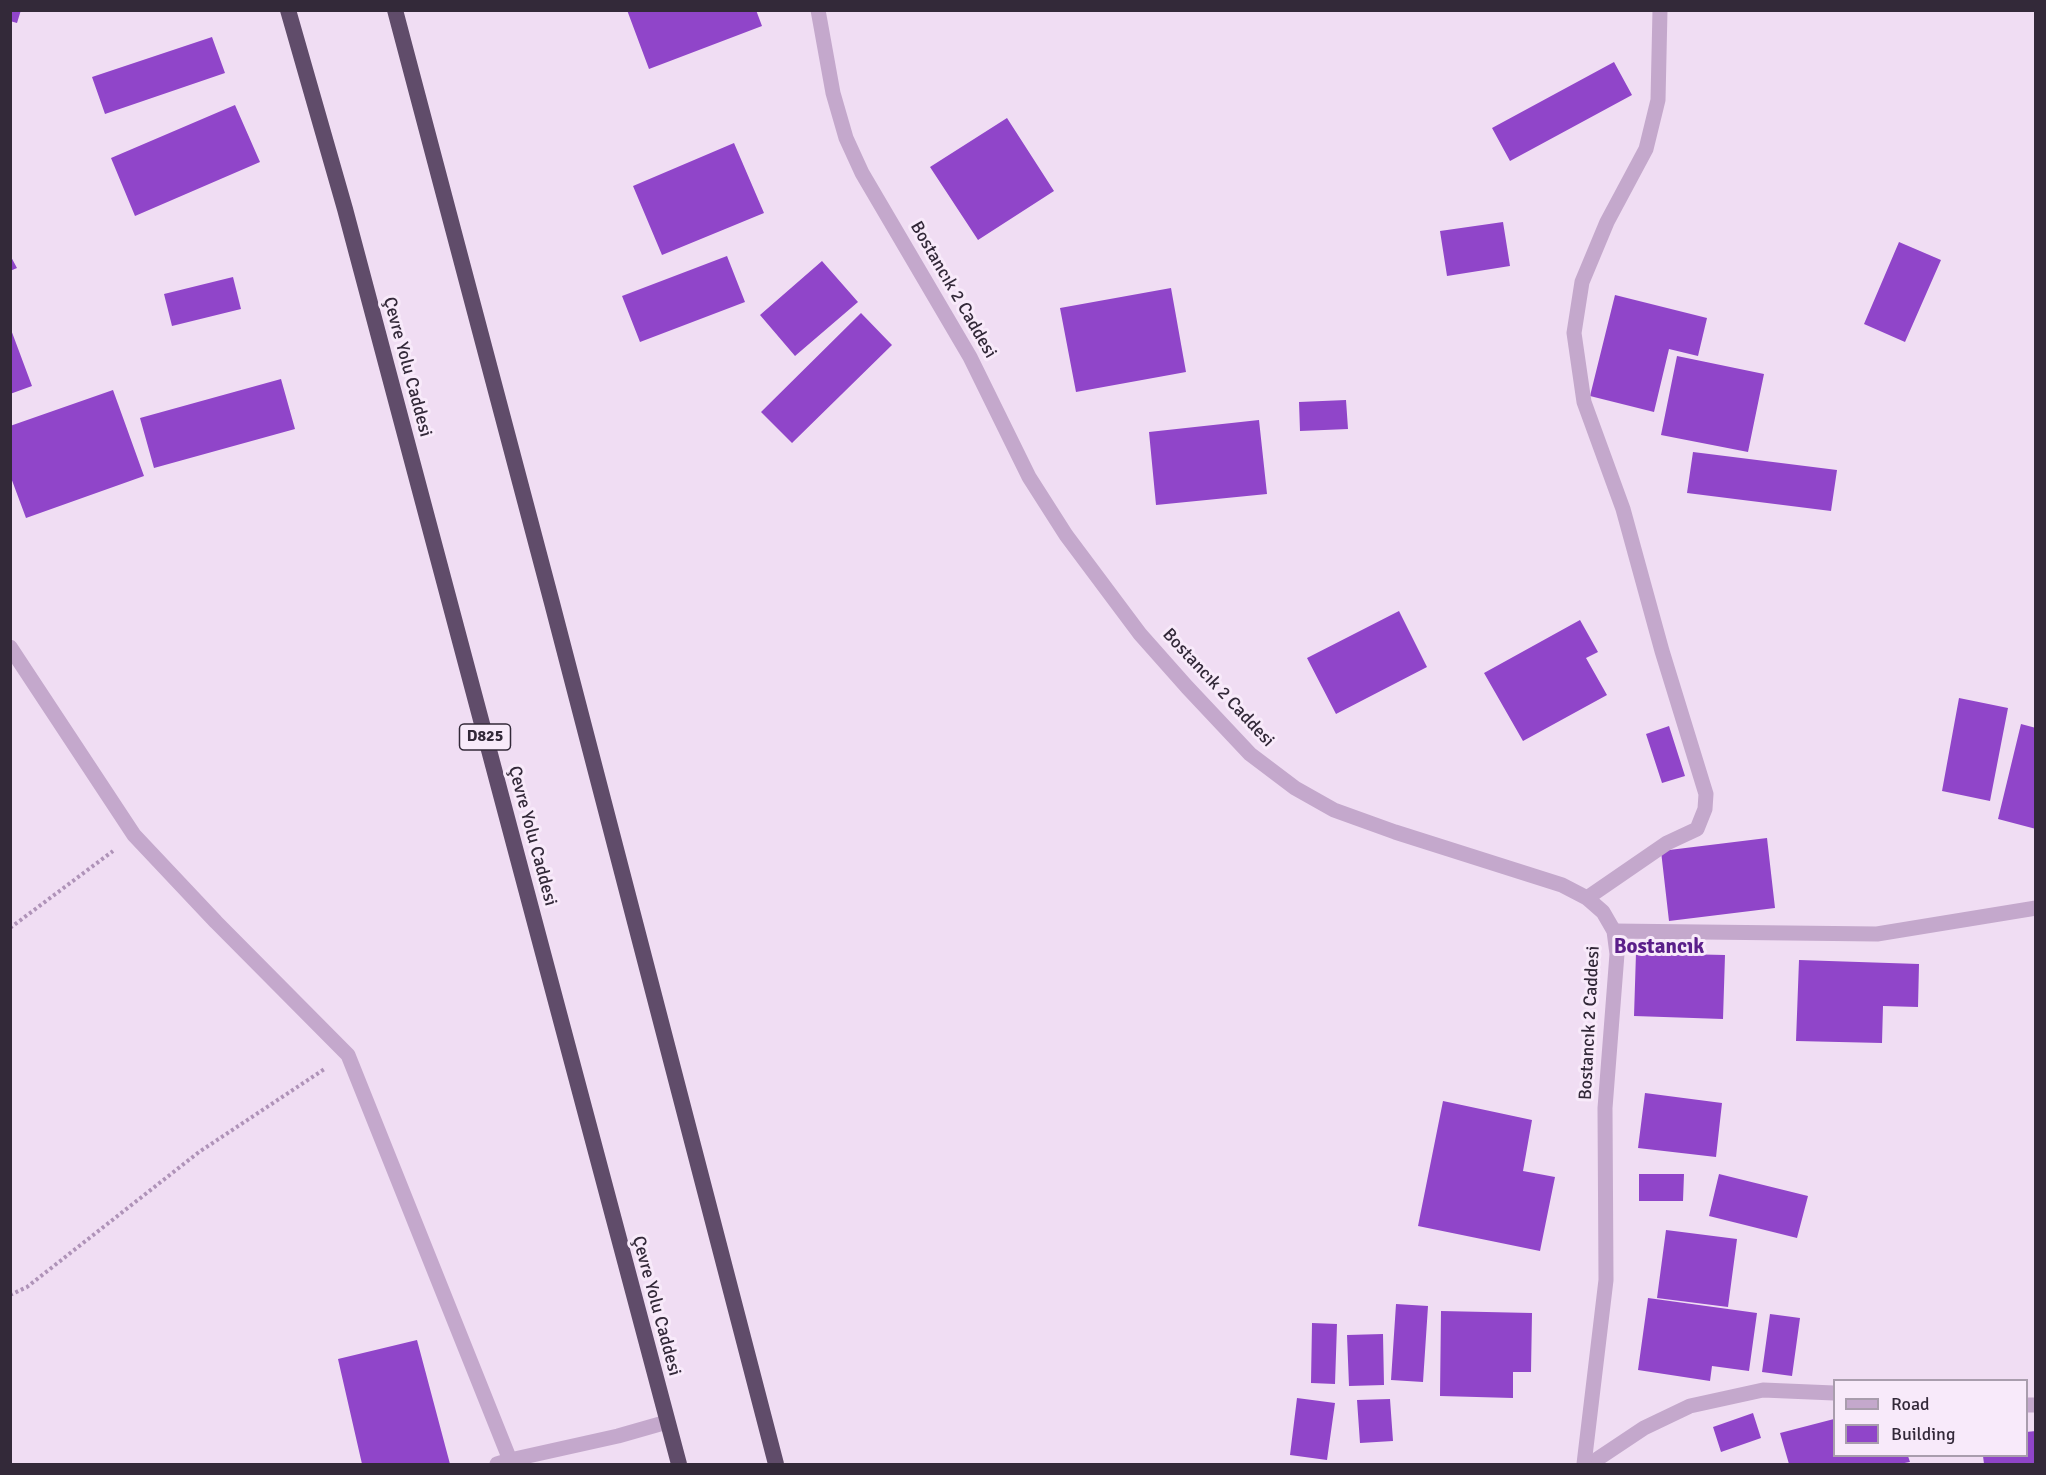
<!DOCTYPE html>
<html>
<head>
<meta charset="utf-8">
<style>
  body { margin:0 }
  #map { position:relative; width:2046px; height:1475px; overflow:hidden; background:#f0ddf3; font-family:Signika,sans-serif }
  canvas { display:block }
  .frame { position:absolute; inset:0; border:12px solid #332939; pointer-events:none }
  .legend { position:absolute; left:1833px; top:1379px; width:195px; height:78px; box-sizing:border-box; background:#f8eafa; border:2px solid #a99dad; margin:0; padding:8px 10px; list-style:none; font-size:18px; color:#332939 }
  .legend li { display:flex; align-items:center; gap:12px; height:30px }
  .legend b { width:30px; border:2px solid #a99dad }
</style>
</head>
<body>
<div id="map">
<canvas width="2046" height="1475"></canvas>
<div class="frame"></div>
<ul class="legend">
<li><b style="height:8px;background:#c4a8cc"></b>Road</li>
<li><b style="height:16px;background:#9045c9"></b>Building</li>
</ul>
</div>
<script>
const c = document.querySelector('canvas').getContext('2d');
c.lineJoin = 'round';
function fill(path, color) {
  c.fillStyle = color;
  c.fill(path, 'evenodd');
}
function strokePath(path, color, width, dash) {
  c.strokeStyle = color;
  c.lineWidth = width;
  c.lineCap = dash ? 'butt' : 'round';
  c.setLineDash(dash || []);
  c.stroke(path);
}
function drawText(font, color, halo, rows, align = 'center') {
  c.font = font + ' Signika,sans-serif';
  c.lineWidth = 6;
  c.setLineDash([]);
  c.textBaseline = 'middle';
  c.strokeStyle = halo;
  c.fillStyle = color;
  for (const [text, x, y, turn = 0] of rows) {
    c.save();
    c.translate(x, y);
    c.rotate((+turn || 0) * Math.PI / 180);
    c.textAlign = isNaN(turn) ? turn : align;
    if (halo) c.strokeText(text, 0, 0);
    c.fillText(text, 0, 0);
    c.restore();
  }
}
const building = new Path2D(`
  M10,10H21L17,23L10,21Z
  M627,10H756L762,26L649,69Z
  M212,37L225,73L105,114L92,77Z
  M1614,62L1632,95L1510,161L1492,128Z
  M235,105L260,162L135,216L111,158Z
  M1007,118L1054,191L978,240L930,167Z
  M734,143L764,213L662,255L633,186Z
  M1503,222L1510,266L1447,276L1440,231Z
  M1899,242L1941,260L1905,342L1864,324Z
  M10,255L17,268L10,271Z
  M727,256L745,302L640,342L622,296Z
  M822,261L858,302L795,356L760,315Z
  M233,277L241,309L172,326L164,294Z
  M1171,288L1186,372L1076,392L1060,308Z
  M1615,295L1707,318L1698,356L1669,349L1654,412L1590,396Z
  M861,313L892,345L792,443L761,412Z
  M10,327L32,386L10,394Z
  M1677,356L1764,374L1748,452L1661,435Z
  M281,379L295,429L154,468L140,418Z
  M113,390L144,476L26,518L10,475V426Z
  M1346,400L1348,429L1300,431L1299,402Z
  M1259,420L1267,494L1156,505L1149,432Z
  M1693,452L1837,470L1831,511L1687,493Z
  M1399,611L1427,667L1336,714L1307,658Z
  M1580,620L1598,652L1586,658L1607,695L1523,741L1484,673Z
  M1959,698L2008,708L1990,801L1942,791Z
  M2021,724L2036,728V829L1998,819Z
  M1669,726L1685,776L1662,783L1646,734Z
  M1767,838L1775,908L1669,921L1661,851Z
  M1636,953L1725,955L1723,1019L1634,1016Z
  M1799,960L1919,964L1918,1007L1883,1006L1882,1043L1796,1041Z
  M1645,1093L1722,1103L1716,1157L1638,1148Z
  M1443,1101L1532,1120L1523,1171L1555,1177L1540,1251L1418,1226Z
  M1639,1174H1684L1683,1201H1639Z
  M1719,1174L1808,1196L1797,1238L1709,1216Z
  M1666,1230L1737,1239L1728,1307L1657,1298Z
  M1648,1298L1757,1313L1749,1371L1712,1366L1710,1381L1638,1370Z
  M1396,1304L1428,1306L1423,1382L1391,1380Z
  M1441,1311L1532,1313L1531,1372H1513V1398L1440,1396Z
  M1770,1314L1800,1318L1792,1376L1762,1372Z
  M1312,1323L1337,1324L1335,1384L1311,1383Z
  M1383,1334L1384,1385L1349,1386L1347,1335Z
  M417,1340L450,1464H362L338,1359Z
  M1297,1398L1335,1403L1327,1460L1290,1455Z
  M1390,1399L1393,1441L1360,1443L1357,1400Z
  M1753,1413L1761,1438L1721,1452L1713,1427Z
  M1834,1419V1456H1908L1910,1462L1899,1464H1789L1780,1433Z
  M2036,1431V1464H1984L1983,1456H2026V1432Z`);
const path = new Path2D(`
  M10,928L113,851
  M10,1295L27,1287L199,1152L326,1068`);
const minor = new Path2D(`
  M10,647L134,835L216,922L348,1055L510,1460
  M1587,898L1667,843L1697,829L1705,809L1706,794L1662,651L1623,509L1584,402L1574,333L1582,282L1607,222L1646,149L1658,100L1660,10
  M1614,931L1877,934L2036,908
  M2026,1405H2036
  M497,1464L510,1460L618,1436L667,1422
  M1590,1464L1644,1428L1690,1406L1763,1390L1834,1393`);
const tertiary = new Path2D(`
  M818,10L833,93L846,138L862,173L970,357L1029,477L1066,535L1140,634L1187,687L1250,754L1295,788L1334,810L1395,832L1562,885L1587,898L1603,912L1614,931L1617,954L1605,1108L1606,1280L1584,1464`);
const trunk = new Path2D(`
  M288,10L345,209L679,1464
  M395,10L552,603L776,1464`);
const shields = [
  [485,737,51]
];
const shieldNames = [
  ["D825",485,737]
];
const streetNames = [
  ["Bostancık 2 Caddesi",953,290,60],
  ["Çevre Yolu Caddesi",407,367,75],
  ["Bostancık 2 Caddesi",1218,688,47],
  ["Çevre Yolu Caddesi",532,836,75],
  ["Bostancık 2 Caddesi",1590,1023,-87],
  ["Çevre Yolu Caddesi",656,1306,75]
];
const quarterNames = [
  ["Bostancık",1659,947]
];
fill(building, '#9045c9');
strokePath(path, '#af93b8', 4, [3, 3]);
strokePath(minor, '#c4a8cc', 15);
strokePath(tertiary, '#c4a8cc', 15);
strokePath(trunk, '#604c6a', 16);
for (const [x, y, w] of shields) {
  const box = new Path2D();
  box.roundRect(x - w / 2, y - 13, w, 26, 4.5);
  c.fillStyle = '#f8eafa';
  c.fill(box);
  strokePath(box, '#332939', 1.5);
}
drawText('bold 16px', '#332939', null, shieldNames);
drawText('18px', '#332939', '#f8eafa', streetNames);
drawText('bold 21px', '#5b1f8a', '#f8eafa', quarterNames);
</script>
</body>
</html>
